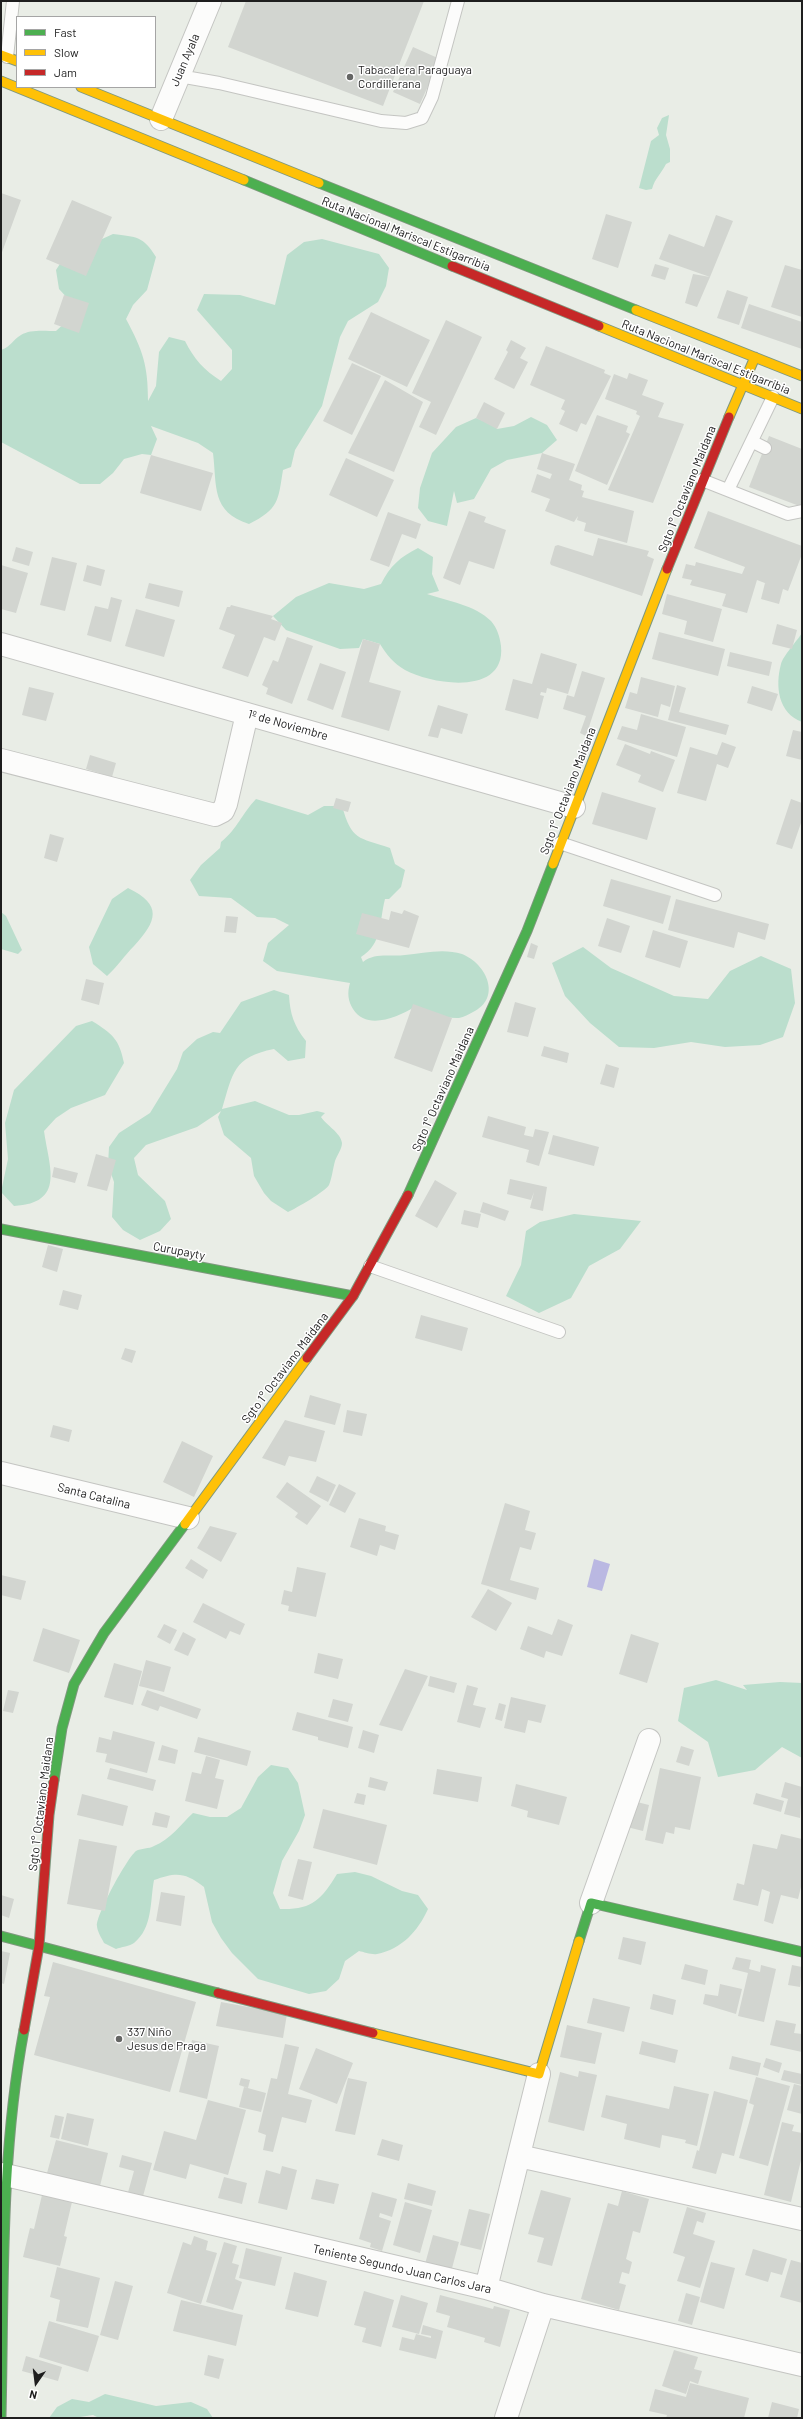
<!DOCTYPE html>
<html>
<head>
<meta charset="utf-8">
<style>
  body { margin:0 }
  #map { position:relative; width:803px; height:2419px; overflow:hidden; background:#e9ede6; font-family:Barlow,sans-serif }
  canvas { display:block }
  .frame { position:absolute; inset:0; border:2px solid #1e1e1e; pointer-events:none }
  .legend { position:absolute; left:16px; top:16px; width:140px; height:72px; box-sizing:border-box; background:#fff; border:1px solid #a5a5a5; margin:0; padding:5px 7px; list-style:none; font-size:12px; color:#1e1e1e }
  .legend li { display:flex; align-items:center; gap:8px; height:20px }
  .legend b { width:20px; border:1px solid #a5a5a5 }
  .north { position:absolute; left:16px; top:2363px; width:40px; height:40px; -webkit-text-stroke:3px #fff; paint-order:stroke; rotate:194deg; font-size:11px; font-weight:700; line-height:16px; text-align:center; color:#1e1e1e }
  .north::after { content:''; display:block; margin:auto; width:14px; height:18px; background:#1e1e1e; clip-path:polygon(50% 0,100% 100%,50% 72%,0 100%) }
</style>
</head>
<body>
<div id="map">
<canvas width="803" height="2419"></canvas>
<div class="frame"></div>
<ul class="legend">
<li><b style="height:5px;background:#4caf50"></b>Fast</li>
<li><b style="height:5px;background:#ffc107"></b>Slow</li>
<li><b style="height:5px;background:#c62828"></b>Jam</li>
</ul>
<div class="north">N</div>
</div>
<script>
const c = document.querySelector('canvas').getContext('2d');
c.lineJoin = 'round';
function fill(path, color) {
  c.fillStyle = color;
  c.fill(path, 'evenodd');
}
function strokePath(path, color, width, dash) {
  c.strokeStyle = color;
  c.lineWidth = width;
  c.lineCap = dash ? 'butt' : 'round';
  c.setLineDash(dash || []);
  c.stroke(path);
}
function drawText(font, color, halo, rows, align = 'center') {
  c.font = font + ' Barlow,sans-serif';
  c.lineWidth = 3;
  c.setLineDash([]);
  c.textBaseline = 'middle';
  c.strokeStyle = halo;
  c.fillStyle = color;
  for (const [text, x, y, turn = 0] of rows) {
    c.save();
    c.translate(x, y);
    c.rotate((+turn || 0) * Math.PI / 180);
    c.textAlign = isNaN(turn) ? turn : align;
    if (halo) c.strokeText(text, 0, 0);
    c.fillText(text, 0, 0);
    c.restore();
  }
}
const forest = new Path2D(`
  M669,115L666,135L670,149V162L666,164C661,174 655,178 652,189L646,190L639,188L651,141L659,135L657,128L662,118Z
  M113,234C137,237 143,236 156,257L147,290L133,305L126,319C143,351 148,365 148,401L156,386L159,352L169,337L185,341C194,359 204,370 221,381L232,369V350L197,310L204,294L240,295L275,305L287,255L304,242L322,239L379,254L389,268L386,286L378,302L348,321L340,337L322,406L295,450L291,467L283,470C278,501 279,509 249,524C211,512 217,486 213,453L198,443L151,426L157,439L151,455L142,454L124,459L113,473L100,484H80L1,442V350C12,346 12,340 21,335C30,329 46,331 56,331L69,319L71,302L59,289L56,270L65,256Z
  M531,417L547,425L557,440L542,453L507,460L491,469L474,499L457,503L454,491L447,526L428,521L418,508L420,488L432,453L456,427L476,418L493,425L497,429L514,426Z
  M418,548L433,557L432,574L439,591L427,594C448,601 475,605 491,621C497,628 500,637 501,646C506,696 433,685 405,670C393,663 387,655 380,644L363,639L359,648L340,649L286,630L273,616L296,597L329,583L364,589L381,584C390,566 400,557 418,548Z
  M802,633V722C778,713 775,686 781,664C783,656 797,641 802,633Z
  M256,799L308,815L324,806H342C352,841 358,837 390,848L395,864L405,870L401,887L389,899H385C379,922 383,943 361,957L363,962C375,952 391,957 405,955C423,953 444,948 462,954C487,964 502,998 473,1012C469,1014 464,1017 459,1018C445,1019 429,1012 415,1007C397,1017 367,1031 353,1009C348,1001 347,993 350,983L277,971L263,961L268,943L289,925L275,918L257,917L231,898L199,896L190,880L201,865L220,848L221,842C238,828 241,815 256,799Z
  M128,888C163,905 157,921 134,946C124,956 117,967 107,976L93,964L89,947L112,899Z
  M1,912L6,916L22,950L18,954L1,949Z
  M583,947L611,968L674,996L708,999L730,971L761,956L791,969L795,1003L783,1037L760,1045L725,1047L691,1042L654,1048L619,1047L590,1023L565,996L552,963Z
  M274,990L289,995C290,1014 294,1026 306,1041L305,1058L288,1061L274,1049C233,1057 233,1073 222,1109L255,1101L289,1115H299L317,1111L325,1113L321,1117C326,1125 341,1133 342,1143C342,1149 337,1155 335,1161C333,1168 332,1178 329,1185C326,1191 295,1209 288,1212L271,1201L264,1193L254,1176L251,1158L224,1135L218,1117L221,1111L197,1127L146,1145L134,1158L138,1175L165,1201L171,1219L160,1231L140,1240L123,1230L112,1217L114,1182L108,1165L109,1147L119,1133L150,1113L177,1069L183,1052L197,1039L213,1032L220,1033L241,1002Z
  M92,1021C113,1034 119,1039 124,1063L105,1095L71,1108L56,1118L44,1131C49,1167 66,1203 14,1206L1,1192L8,1159L5,1123L14,1090L76,1026Z
  M574,1214L641,1221L620,1249L589,1266L571,1298L539,1313L506,1296L521,1265L526,1231L540,1222Z
  M716,1680L747,1690L743,1685L780,1682L802,1683V1758L782,1747L755,1770L718,1777L708,1742L678,1721L684,1688Z
  M271,1765L288,1768L298,1783L305,1815L299,1831L282,1861L273,1893L280,1909C312,1910 321,1900 337,1874L355,1872L371,1876L402,1891L418,1895L428,1909C418,1931 402,1949 377,1954C372,1955 364,1952 359,1951L345,1961L339,1979L326,1991L309,1994L258,1979L232,1953L221,1938L212,1922L204,1887C185,1872 176,1872 154,1880C150,1901 153,1928 134,1943C130,1946 121,1947 116,1949L104,1943C102,1939 97,1931 97,1926C96,1915 127,1858 136,1851C141,1848 149,1849 154,1846C170,1840 181,1824 193,1813L210,1817H227L241,1808L258,1777Z
  M105,2394L156,2406L191,2402L207,2409L213,2418H99L93,2415L73,2418H49L57,2407L72,2399L89,2402Z`);
const water = new Path2D(`
  M594,1559L610,1564L602,1591L587,1587Z`);
const building = new Path2D(`
  M246,1H424L383,106L228,47Z
  M413,47L440,59L420,104L393,92Z
  M1,193L21,200L1,255Z
  M72,200L112,217L86,276L46,259Z
  M606,214L632,222L618,268L592,259Z
  M716,215L733,221L710,277L659,259L669,234L704,247Z
  M655,264L669,268L665,280L651,276Z
  M785,265L802,270V317L771,307Z
  M693,274L710,277L697,307L685,303Z
  M727,290L748,297L739,325L717,318Z
  M64,295L89,303L79,333L54,324Z
  M749,304L802,322V349L741,328Z
  M371,312L430,340L407,387L348,359Z
  M446,320L482,337L436,435L419,427L431,402L412,393Z
  M511,340L526,348L520,358L528,362L514,389L494,379L508,352L506,350Z
  M546,346L605,370L604,373L611,376L586,425L581,423L577,432L559,424L565,411L561,409L565,400L530,385Z
  M352,363L381,376L352,435L323,421Z
  M629,373L648,380L642,395L664,403L658,417L684,424L653,503L608,490L640,416L636,414L637,411L605,399L614,374L627,379Z
  M385,380L423,402L394,472L348,453Z
  M484,402L505,413L497,429L476,418Z
  M597,415L628,426L626,432L630,434L607,485L575,471Z
  M769,436L802,449V507L749,487Z
  M542,453L575,464L569,480L582,485L581,490L584,491L582,497L634,511L627,543L584,531L586,523L577,520L578,516L574,522L545,511L550,499L531,492L537,474L550,479L552,474L537,469Z
  M151,455L213,473L201,511L140,493Z
  M346,458L394,480L377,517L329,495Z
  M469,511L486,517L484,522L506,530L494,569L469,561L460,585L443,578Z
  M708,511L802,546V554L788,591L783,589L779,604L761,599L765,583L770,585L757,580L747,613L722,606L726,594L690,585L692,580L682,578L686,564L695,566L696,562L742,574L745,567L694,548Z
  M388,512L421,524L416,539L402,534L389,567L370,560Z
  M598,538L649,551L647,556L654,559L642,596L551,565L550,563L555,546L558,545L593,556Z
  M16,547L33,552L29,566L12,561Z
  M52,557L77,563L65,611L40,605Z
  M1,565L28,573L16,613L1,609Z
  M87,565L105,570L101,586L83,581Z
  M149,583L183,591L179,607L145,598Z
  M667,594L722,609L713,642L684,634L687,621L662,614Z
  M111,597L122,600L111,642L87,635L95,606L108,609Z
  M231,605L273,616L271,619L282,623L275,641L264,637L248,677L222,668L235,635L219,629L227,607H230Z
  M136,609L175,620L164,657L125,646Z
  M777,624L797,630L792,649L772,644Z
  M659,632L725,649L718,676L652,659Z
  M287,637L313,646L292,704L266,694L268,688L262,685L273,660L278,662Z
  M363,639L380,644L369,682L401,691L389,731L341,717Z
  M730,652L772,662L769,676L727,666Z
  M541,653L577,664L568,694L547,688L546,693L541,692L540,695L544,696L538,719L505,710L513,679L532,684Z
  M320,663L346,672L333,710L307,700Z
  M582,671L605,678L586,736L580,733L586,716L563,709L567,695L574,697Z
  M641,677L675,686L670,707L661,704L658,717L625,708L630,692L637,694Z
  M677,685L686,688L679,712L729,725L726,735L668,720Z
  M752,686L778,694L772,711L747,703Z
  M29,687L54,693L46,721L22,715Z
  M438,705L468,714L462,734L441,728L438,738L428,736Z
  M641,714L686,727L677,757L617,739L622,726L637,730Z
  M793,730L802,732V760L786,756Z
  M722,742L736,747L728,768L717,764L706,801L677,793L690,747L717,755Z
  M625,744L650,754L651,751L675,760L663,792L638,782L641,775L616,765Z
  M90,755L116,763L112,777L86,769Z
  M602,792L656,808L647,840L592,824Z
  M336,798L351,802L348,812L333,808Z
  M791,799L802,803V820L792,849L776,844Z
  M50,834L64,838L57,862L44,858Z
  M611,879L671,896L663,924L603,906Z
  M676,899L769,924L765,940L738,932L734,948L668,930Z
  M404,910L419,916L409,948L356,934L362,913L389,920L391,911L402,914Z
  M226,916L238,917L236,933L224,932Z
  M607,918L630,926L621,953L598,946Z
  M653,930L688,941L680,968L645,957Z
  M531,943L538,946L534,959L527,957Z
  M86,979L104,983L99,1005L81,1000Z
  M515,1002L536,1008L528,1037L507,1032Z
  M413,1004L452,1018L432,1072L394,1058Z
  M544,1046L569,1053L567,1063L541,1056Z
  M606,1064L619,1068L614,1088L600,1084Z
  M488,1116L526,1127L524,1135L533,1137L535,1129L549,1132L539,1166L526,1162L529,1150L482,1137Z
  M553,1135L599,1147L594,1166L548,1154Z
  M96,1154L116,1160L107,1191L87,1186Z
  M54,1167L78,1173L75,1183L52,1177Z
  M510,1179L547,1187L543,1211L530,1208L534,1192L531,1200L507,1194Z
  M435,1180L457,1193L437,1228L415,1216Z
  M483,1202L509,1211L505,1221L480,1212Z
  M464,1210L481,1214L478,1228L461,1224Z
  M48,1245L63,1249L57,1272L42,1267Z
  M63,1290L82,1295L78,1310L59,1305Z
  M421,1315L468,1328L462,1351L415,1338Z
  M125,1348L136,1351L132,1363L121,1359Z
  M310,1395L341,1404L335,1425L304,1417Z
  M347,1410L367,1414L362,1436L343,1432Z
  M285,1420L325,1431L316,1462L289,1456L285,1466L262,1458Z
  M53,1425L72,1430L69,1442L50,1437Z
  M182,1441L213,1456L194,1497L163,1482Z
  M317,1476L336,1485L328,1502L309,1492Z
  M287,1482L321,1506L307,1525L295,1517L298,1513L276,1497Z
  M339,1484L356,1493L345,1513L329,1505Z
  M505,1503L530,1511L525,1530L536,1533L531,1550L520,1547L510,1580L539,1588L536,1600L481,1584Z
  M359,1518L386,1526L385,1531L399,1535L395,1550L380,1545L377,1556L350,1547Z
  M210,1526L237,1533L221,1562L197,1548Z
  M191,1559L208,1570L203,1579L185,1568Z
  M297,1567L326,1573L316,1617L288,1611L289,1606L281,1604L284,1590L292,1592Z
  M1,1575L26,1581L21,1600L1,1595Z
  M488,1589L512,1603L496,1631L471,1617Z
  M203,1603L245,1624L240,1635L230,1631L226,1639L193,1622Z
  M558,1619L573,1625L562,1656L546,1651L544,1658L520,1649L528,1626L552,1635Z
  M164,1624L177,1630L170,1644L157,1637Z
  M43,1628L80,1640L69,1673L33,1661Z
  M183,1632L196,1639L188,1656L174,1650Z
  M631,1634L659,1643L647,1683L619,1674Z
  M318,1653L343,1659L338,1679L314,1673Z
  M146,1660L171,1667L164,1692L139,1686Z
  M114,1663L142,1671L133,1705L104,1697Z
  M405,1669L428,1676L402,1731L379,1725Z
  M430,1676L457,1683L454,1693L428,1686Z
  M467,1685L478,1688L473,1705L486,1708L480,1728L457,1722Z
  M8,1690L19,1692L13,1713L3,1711Z
  M147,1690L201,1709L197,1719L160,1706L158,1711L141,1705Z
  M511,1697L546,1705L541,1723L528,1720L525,1733L504,1728Z
  M333,1699L353,1704L348,1722L328,1717Z
  M499,1703L506,1705L502,1721L495,1719Z
  M297,1712L353,1727L348,1748L318,1740V1737L292,1730Z
  M363,1730L379,1735L374,1753L358,1748Z
  M113,1731L155,1742L147,1773L105,1762L107,1754L96,1752L99,1737L111,1740Z
  M198,1737L251,1751L247,1766L194,1752Z
  M162,1745L178,1750L175,1764L158,1760Z
  M681,1746L694,1750L689,1766L676,1762Z
  M206,1756L220,1760L215,1778L224,1780L217,1809L185,1801L192,1772L201,1774Z
  M110,1768L156,1780L153,1791L107,1779Z
  M660,1768L701,1777L690,1830L675,1827L674,1834L666,1832L663,1844L645,1840Z
  M437,1769L482,1777L478,1802L433,1794Z
  M370,1777L388,1782L385,1791L368,1787Z
  M785,1782L802,1787L800,1818L784,1814L788,1799L781,1797Z
  M516,1784L567,1797L559,1825L527,1817L528,1811L511,1806Z
  M357,1793L366,1795L364,1805L354,1803Z
  M756,1793L784,1801L781,1812L753,1804Z
  M82,1794L128,1806L123,1826L77,1815Z
  M629,1800L649,1805L643,1831L623,1826Z
  M323,1809L387,1825L377,1865L313,1848Z
  M155,1812L170,1816L167,1828L152,1825Z
  M781,1834L802,1839V1883L798,1899L781,1895L773,1924L764,1921L770,1892L762,1889L758,1906L733,1900L737,1883L744,1885L753,1844L777,1849Z
  M79,1839L117,1846L105,1911L67,1904Z
  M298,1859L312,1862L303,1900L288,1896Z
  M161,1892L185,1896L181,1926L156,1921Z
  M1,1895L14,1899L9,1918L1,1915Z
  M623,1937L646,1942L641,1965L618,1959Z
  M1,1951L10,1953L4,1984L1,1983Z
  M736,1957L751,1960L749,1969L760,1972L761,1965L776,1969L764,2022L738,2016L748,1973L732,1969Z
  M53,1962L196,2002L170,2092L34,2055L50,1997L44,1996Z
  M685,1964L708,1970L705,1985L681,1979Z
  M792,1965L802,1967L800,1987L788,1985Z
  M720,1984L742,1989L736,2014L703,2004L705,1994L718,1996Z
  M653,1994L676,2000L673,2015L650,2009Z
  M593,1998L630,2007L624,2032L587,2023Z
  M221,2002L287,2014L283,2038L216,2026Z
  M776,2020L796,2024L794,2033L802,2034V2052L770,2045Z
  M567,2025L602,2033L595,2064L560,2057Z
  M192,2040L219,2046L207,2099L179,2092Z
  M642,2041L678,2050L675,2063L639,2054Z
  M285,2044L299,2047L288,2094L312,2100L306,2123L282,2117L273,2152L263,2150L266,2135L258,2132L271,2078L277,2079Z
  M316,2048L353,2063L337,2104L299,2089Z
  M732,2056L761,2063L758,2076L729,2069Z
  M766,2058L782,2063L779,2073L763,2067Z
  M784,2070L802,2074V2085L781,2080Z
  M579,2071L597,2075L584,2131L548,2122L560,2072L578,2077Z
  M756,2077L790,2086L768,2166L739,2158L754,2105L749,2103Z
  M241,2078L250,2080L248,2088L239,2085Z
  M348,2078L367,2082L355,2135L335,2131Z
  M794,2084L802,2086V2114L787,2110Z
  M674,2086L709,2094L697,2146L685,2143L686,2140L662,2135L660,2148L624,2139L627,2124L601,2117L606,2095L669,2109Z
  M244,2087L266,2093L261,2112L239,2107Z
  M714,2091L748,2100L734,2156L722,2153L716,2174L692,2168L697,2150L699,2151Z
  M208,2100L246,2110L228,2175L190,2164L186,2179L153,2170L164,2131L196,2140Z
  M67,2113L94,2119L88,2146L61,2139Z
  M55,2115L64,2117L59,2139L50,2137Z
  M782,2122L794,2125L792,2131L802,2133V2156L791,2202L764,2195Z
  M382,2139L403,2145L399,2161L377,2155Z
  M56,2140L108,2153L100,2186L47,2173Z
  M122,2155L152,2163L142,2200L127,2196L134,2171L119,2167Z
  M282,2166L297,2170L287,2210L258,2203L266,2170L280,2174Z
  M224,2177L247,2183L242,2204L218,2198Z
  M316,2179L339,2184L334,2204L311,2199Z
  M408,2183L436,2191L432,2206L404,2199Z
  M541,2190L571,2198L552,2266L537,2262L544,2238L528,2234Z
  M622,2191L649,2199L640,2233L633,2231L626,2259L632,2262L629,2274L622,2272L619,2283L626,2285L619,2310L581,2299L608,2203L618,2206Z
  M372,2192L397,2199L392,2217L380,2213L379,2217L391,2221L382,2251L370,2247L371,2243L359,2239Z
  M42,2195L72,2202L64,2236L67,2237L60,2266L23,2257L30,2228L34,2229Z
  M405,2202L432,2210L420,2253L393,2245Z
  M687,2207L706,2213L703,2223L697,2221L693,2234L715,2241L700,2288L677,2281L685,2257L673,2253Z
  M469,2209L490,2214L481,2250L460,2245Z
  M433,2235L459,2242L451,2272L425,2264Z
  M194,2236L208,2241L206,2250L217,2253L201,2304L167,2293L183,2242L191,2245Z
  M224,2242L237,2246L232,2263L239,2265L235,2279L242,2282L233,2310L206,2302Z
  M246,2248L282,2257L275,2286L239,2278Z
  M753,2249L787,2259L782,2275L771,2272L768,2282L745,2275Z
  M791,2260L802,2263V2303L780,2297Z
  M711,2262L735,2268L724,2309L700,2302Z
  M57,2267L100,2278L88,2328L56,2321L60,2300L50,2297Z
  M294,2272L327,2281L318,2317L285,2309Z
  M115,2281L133,2286L118,2340L100,2335Z
  M364,2291L394,2300L381,2347L362,2342L366,2328L354,2325Z
  M686,2293L700,2297L692,2325L678,2321Z
  M401,2295L428,2303L419,2334L392,2327Z
  M440,2295L493,2309L494,2306L510,2310L500,2347L484,2342L485,2338L447,2327L450,2316L436,2312Z
  M181,2300L243,2315L236,2346L173,2331Z
  M49,2321L99,2336L88,2372L39,2357Z
  M423,2325L443,2331L436,2359L399,2350L402,2337L414,2340L416,2334L431,2338V2336L421,2334Z
  M674,2350L698,2357L694,2369L702,2371L698,2384L690,2381L686,2394L662,2386Z
  M208,2355L224,2359L219,2379L204,2375Z
  M26,2356L62,2367L58,2381L22,2371Z
  M690,2383L749,2398L744,2418H666L667,2415L649,2411L655,2389L686,2397Z
  M772,2402L799,2409L797,2418H768Z`);
const lane = new Path2D(`
  M7,57L13,1
  M179,76L219,83L381,121L406,123L422,118L432,97L458,1
  M753,442L765,448
  M702,480L788,514L802,511
  M728,490L773,397
  M560,843L715,895
  M370,1266L559,1332`);
const street = new Path2D(`
  M161,119L210,1
  M1,644L574,807
  M1,760L215,815L223,811L226,804L247,714
  M1,1473L188,1518
  M591,1903L649,1740
  M519,2156L802,2219
  M1,2174L486,2288L543,2305L802,2365
  M486,2288L539,2074
  M506,2418L543,2305`);
const fast = new Path2D(`
  M244,180L452,266
  M319,183L636,310
  M408,1195L527,931L553,864
  M1,1229L353,1296
  M54,1780L62,1728L74,1684L104,1633L185,1524
  M1,1936L218,1993
  M579,1941L591,1903L802,1952
  M1,2418C4,2289 0,2157 24,2030`);
const slow = new Path2D(`
  M1,55L17,61
  M1,81L244,180
  M81,87L319,183
  M636,310L802,376
  M599,326L802,409
  M729,417L755,357
  M553,864L667,569
  M185,1524L307,1358
  M373,2033L539,2074L579,1941`);
const jam = new Path2D(`
  M452,266L599,326
  M667,569L729,417
  M307,1358L353,1296L408,1195
  M218,1993L373,2033
  M24,2030L39,1946L49,1815L54,1780`);
const markers = [
  [350,77,4,"#656664"],
  [119,2039,4,"#656664"]
];
const streetNames = [
  ["Juan Ayala",185,60,-67],
  ["Ruta Nacional Mariscal Estigarribia",406,234,22],
  ["Ruta Nacional Mariscal Estigarribia",706,357,22],
  ["Sgto 1° Octaviano Maidana",687,489,-68],
  ["1º de Noviembre",288,725,16],
  ["Sgto 1° Octaviano Maidana",568,791,-69],
  ["Sgto 1° Octaviano Maidana",443,1089,-66],
  ["Curupayty",179,1251,11],
  ["Sgto 1° Octaviano Maidana",285,1368,-53],
  ["Santa Catalina",94,1496,14],
  ["Sgto 1° Octaviano Maidana",41,1804,-83],
  ["Teniente Segundo Juan Carlos Jara",402,2269,13]
];
const poiNames = [
  ["Tabacalera Paraguaya",358,70],
  ["Cordillerana",358,84],
  ["337 Niño",127,2032],
  ["Jesus de Praga",127,2046]
];
fill(forest, '#bbdecd');
fill(water, '#bab8e2');
fill(building, '#d2d5d0');
strokePath(lane, '#c4c5c2', 14);
strokePath(street, '#c4c5c2', 24);
strokePath(fast, '#7f987e', 11);
strokePath(slow, '#7f987e', 11);
strokePath(jam, '#7f987e', 11);
strokePath(lane, '#fcfcfb', 12);
strokePath(street, '#fcfcfb', 22);
strokePath(fast, '#4caf50', 9);
strokePath(slow, '#ffc107', 9);
strokePath(jam, '#c62828', 9);
for (const [x, y, r, color] of markers) {
  const dot = new Path2D();
  dot.arc(x, y, r, 0, 2 * Math.PI);
  c.fillStyle = color;
  c.fill(dot);
  strokePath(dot, '#fff', 1.5);
}
drawText('12px', '#1e1e1e', '#fff', streetNames);
drawText('12px', '#1e1e1e', '#fff', poiNames, 'left');
</script>
</body>
</html>
